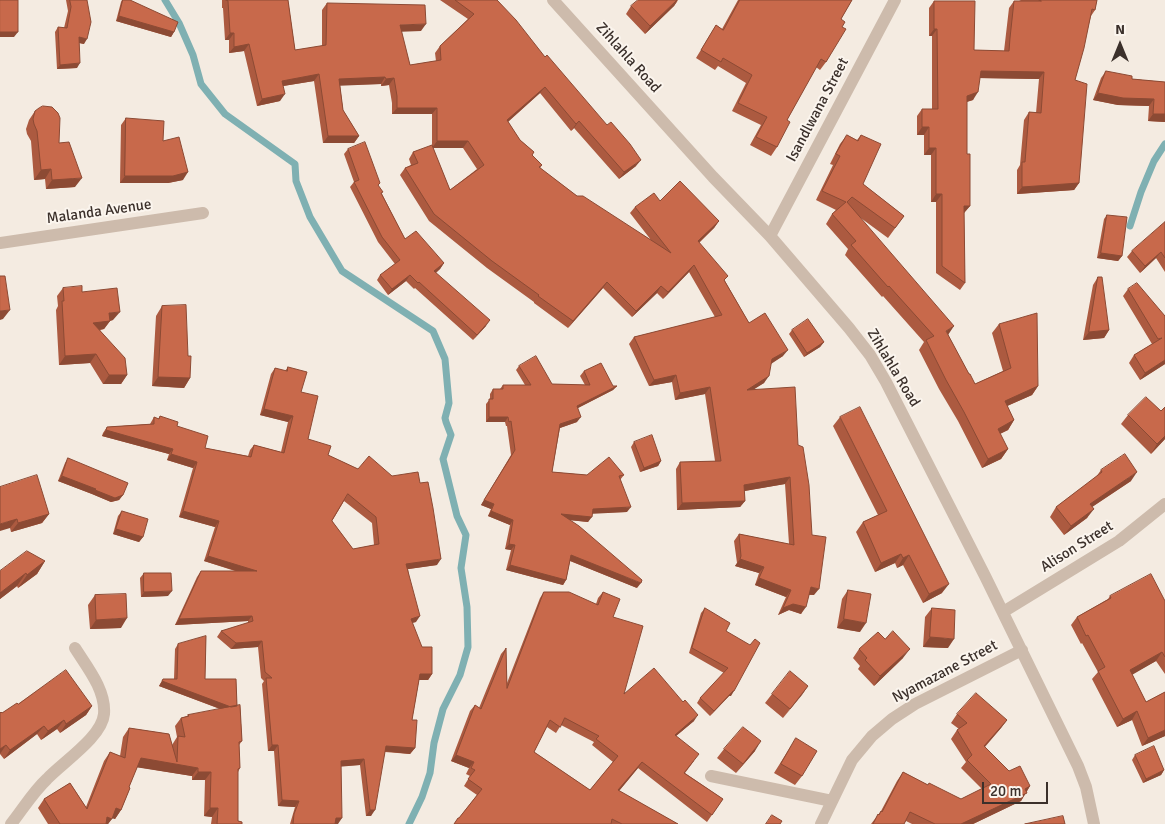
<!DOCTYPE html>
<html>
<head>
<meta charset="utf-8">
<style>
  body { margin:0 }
  #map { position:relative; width:1165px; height:824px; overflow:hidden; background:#f4ebe1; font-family:Signika,sans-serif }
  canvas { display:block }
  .north { position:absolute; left:1095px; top:20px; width:50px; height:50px; -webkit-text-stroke:4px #fbf5ee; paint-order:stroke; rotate:0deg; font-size:14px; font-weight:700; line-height:20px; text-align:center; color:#3b302b }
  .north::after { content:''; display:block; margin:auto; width:18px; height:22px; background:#3b302b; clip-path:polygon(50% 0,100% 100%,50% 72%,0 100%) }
  .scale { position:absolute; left:982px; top:782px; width:66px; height:22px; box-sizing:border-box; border:2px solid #3b302b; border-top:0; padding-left:6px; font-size:15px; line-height:18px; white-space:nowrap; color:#3b302b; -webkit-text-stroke:4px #fbf5ee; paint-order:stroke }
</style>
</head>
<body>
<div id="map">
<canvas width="1165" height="824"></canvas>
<div class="north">N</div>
<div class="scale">20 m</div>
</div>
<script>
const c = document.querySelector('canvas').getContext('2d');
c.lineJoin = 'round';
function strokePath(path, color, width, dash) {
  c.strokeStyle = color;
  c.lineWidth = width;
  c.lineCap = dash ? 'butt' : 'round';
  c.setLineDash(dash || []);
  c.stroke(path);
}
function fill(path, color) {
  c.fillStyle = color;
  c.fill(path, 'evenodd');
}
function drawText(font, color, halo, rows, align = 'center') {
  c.font = font + ' Signika,sans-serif';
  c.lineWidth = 4;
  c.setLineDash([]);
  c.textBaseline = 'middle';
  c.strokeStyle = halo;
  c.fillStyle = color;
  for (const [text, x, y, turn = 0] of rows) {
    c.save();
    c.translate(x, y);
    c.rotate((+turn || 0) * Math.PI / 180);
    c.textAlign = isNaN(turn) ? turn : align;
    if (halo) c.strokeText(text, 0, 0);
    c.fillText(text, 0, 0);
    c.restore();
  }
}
const stream = new Path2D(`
  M165,0L179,23L193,55L201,84L225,114L295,164L296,181L310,217L342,271L433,331L445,359L449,403L445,418L446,422L451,435L443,459L457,516L466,535L461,568L467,607L468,647L460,675L443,709L434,743L430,773L422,797L409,824
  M1130,226L1141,192L1154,161L1165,144`);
const minor = new Path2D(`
  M553,0L713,177L770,236L849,328L870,355L886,382L985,576L1078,766L1086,787L1094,824
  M770,236L895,0
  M0,243L203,213
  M1003,612L1119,541L1165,504
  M711,776L832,801
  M11,824C23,809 33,792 47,779C63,762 102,737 104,714C106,690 87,667 75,648
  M821,824L852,760L872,736L892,719L915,704L1022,650`);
const wall = new Path2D(`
  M66,0H87L84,44L79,43L77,68L57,69L55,32L58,27L64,28L68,11Z
  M122,0H130L174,32L171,37L116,21L121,2Z
  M222,0H288L295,50L322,46V10L327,3L421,31H401L410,65L436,61L435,53L440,46L468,19L440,0H497L636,166L619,179L574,128L571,131L540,93L508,122L520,140L534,152L532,155L542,165L540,168L577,196L651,240L630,213L635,207L660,201L719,221L714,228L699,243L725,281L749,323L783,356L771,363L764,383L753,389L798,445L814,595H809L801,614L789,610L778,615L786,597L755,585L759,573L735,566L737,563L734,541L739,534L789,544L785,484L744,491L745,501L740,507L677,510L676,469L680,462L715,461L705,394L675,400L672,382L649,386L629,344L634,337L715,317L689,272L663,299L657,293L632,317L603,288L568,328L534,303V302L487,268L429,221L400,175L405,168L411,165L409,159L413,152L432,147V114H392V103L389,85L381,86V84L340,85L343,110L359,136L354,143H323L314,81L283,86L280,101L257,106L244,51L229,53V40H225L223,8H222ZM433,148H463L477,169L450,190Z
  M678,0L674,6L645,34L626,14L631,6Z
  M738,0H852L841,19L826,62L820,70L816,67L787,120L777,147L771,156L750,145L761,125L732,111L746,83L718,66L715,70L696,58L716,25L722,29Z
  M1019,0H1097L1095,10L1091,16L1075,80L1079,183L1074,190L1017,194V170L1020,165L1024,120L1029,112L1036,113L1039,79L980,78L973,100L967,102V154L970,206L964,213L965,283L960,290L936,273V202H931V155H924V135H917V116L922,109H932V36H929V8L934,1L974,50L1004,51L1009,8L1014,1H1021Z
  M1106,71L1132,79L1165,82V122L1148,121L1149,106L1118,105L1093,100L1101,78Z
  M35,111L59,143L75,187L46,189L45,179L34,180L31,141L27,134L26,129L29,120Z
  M126,118L163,141L183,180L168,183H120L121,125Z
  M847,135L857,140L861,135L863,184L904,216L888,238L858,216L948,335L969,374L975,384L1003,371L992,333L999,324L1038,386L1032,395L1007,406L1014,420L1008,430L1000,434L1008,449L1001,459L982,468L958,421L939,389L919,350L924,342L883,296L882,297L845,255L848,249L826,224L832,214L836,210L816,200L833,165L830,164L840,144Z
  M348,149L378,186L382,194L405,239L444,263L440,269L436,273L486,326L473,340L415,288L414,289L406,281L388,295L377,280L380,275L395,264L378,242L350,187L354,182L344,154Z
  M1107,215L1122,256L1118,261L1097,258L1104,219Z
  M1165,222V272L1156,258L1140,273L1127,257L1132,251Z
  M1098,277L1109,330L1104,338L1083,340L1093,285Z
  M63,288L82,292L113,320L110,321L104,329L100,330L127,375L121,384H103L90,363L59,365L56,310L58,306L57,296Z
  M1128,289L1165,316V364L1140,380L1129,363L1134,355L1152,344L1123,296Z
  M162,306L188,356L190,378L184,388L152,386L156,316Z
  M792,330L824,342L820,347L804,357L789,334Z
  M519,366L552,384L585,385L580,376L584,371L613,386H617L613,390L578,408L577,422L560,428L552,472L587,475H624L620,480L627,512L592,513L588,522L570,520L637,588L570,561L566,580L563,585L506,570L511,550L505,549L510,525L488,516L491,509L481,505L511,455L507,426H506L505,422H486V404L490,399V394L493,389H500L503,385H525L516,370Z
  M288,367L301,392L308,439L328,455L358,469L392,476L420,483L437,565L408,569L416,622L412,623L432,674L428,680H419L412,720L415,748L410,754L385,752L371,816H366L360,765L341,766L338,824H290L295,807L278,806L274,751H268L262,684L264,681L261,678L258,647L231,649L217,637L221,631L248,623V621L175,625L197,577L201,571H235L204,561L215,527L179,517L193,468L167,460L169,454L102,436L103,433L107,427L150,424L154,417L158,419L160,416L177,426L205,448L248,456L250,450L254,445L281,452L288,422L260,415L271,374L275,368L285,371ZM344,501L372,523L374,545L353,549L332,521Z
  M1161,411L1165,439L1151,454L1121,424L1128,415Z
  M840,417L942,593L923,603L903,565L897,568L895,563L875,572L856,532L863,522L878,515L833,426Z
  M634,442L661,461L658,466L640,472L631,447Z
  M68,458L123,495L119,500L111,502L92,494L58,481L65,463Z
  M1101,470L1131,481L1092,507L1087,518L1064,535L1050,517L1056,507L1096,477Z
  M0,487L49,514L42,523L11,532Z
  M122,511L143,537L139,542L113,534L118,516Z
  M45,561L37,574L18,588L17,586L0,599V571Z
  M144,573L168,596L141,597L140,578Z
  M848,590L860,632L837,628L842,599Z
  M544,592L596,604L598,598L603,592L613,617L624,694L694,721L676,736L694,761L685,773L723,799L707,822L638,768L619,791L678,824H454L458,818H459L477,795L464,786L470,776L466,774L469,768L451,761L470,711L475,705L479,708L501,654L506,648L507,683L540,598ZM561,725L594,742L592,745L613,762L590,790L534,752L547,727L556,733Z
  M95,595L121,628L90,629L88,605Z
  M1110,596L1165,601V674L1156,661L1132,674L1146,702L1165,692V736L1142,746L1132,720L1117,727L1092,679L1098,672L1082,643L1081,644L1071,625L1077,617L1108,599Z
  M705,608L726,631L731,696H729L710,716L697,703L700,698L724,673L689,653L701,613Z
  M932,608L948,648L923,647L925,617Z
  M206,636L205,679H236L237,706L240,705L242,741L239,745L240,768L238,772V821L242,822V824H211L212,817L204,816L205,780H192V776L137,767L129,787L130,788L121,810L115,819L112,818L108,824H48L38,808L44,799L70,783L86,807L104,761L110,752L120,756L123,737L129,728L169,734L172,745L177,737L175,726L181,718L187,716L188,715L220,709L159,686L163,679H174L175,649L178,644Z
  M859,649L903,658L874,686L858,669L860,666L853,658Z
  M808,686L783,718L765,703L772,694Z
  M18,704L92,706L86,715L60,733L57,729L41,740L37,734L4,759L0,754L2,713Z
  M957,714L1007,720L1001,728L985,747L1009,771L1030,786L1021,801L973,824H912L906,821L904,824H871L881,811L897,781L903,772L928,785L961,799L982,789L961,768L966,762L951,739L957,730L959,729L951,723Z
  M796,738L802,776L795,785L774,773Z
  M724,749L755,751L736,773L717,758Z
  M1135,755L1164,770L1161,775L1143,783L1132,760Z`);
const shadedWall = new Path2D(`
  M678,0L674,6L645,34L650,26Z
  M119,16L174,32L171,37L116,21Z
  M426,24L421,31L395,32L400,25Z
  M934,29H937L932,36H929Z
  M0,32H18L14,37H0Z
  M230,33H234L229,40H225Z
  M79,37L87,39L84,44L75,42Z
  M249,44L244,51L229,53L234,47Z
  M80,63L77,68L57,69L60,65Z
  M981,71L1044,72L1039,79L976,78Z
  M319,74L314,81L277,87L282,81Z
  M385,77L381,84L334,86L339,79Z
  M394,78L389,85L381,86L386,79Z
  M545,87L540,93L502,127L507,120Z
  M978,92L973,100L962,103L967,96Z
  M1098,93L1154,99L1149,106L1118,105L1093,100Z
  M285,94L280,101L257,106L262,99Z
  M397,108H437L432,114H392Z
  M1153,114H1165V122L1148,121Z
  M579,121L574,128L571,131L576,124Z
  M922,127H929L924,135H917Z
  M328,136H359L354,143H323Z
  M437,141H468L463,148H432Z
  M929,148H936L931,155H924Z
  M641,160L636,166L619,179L624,172Z
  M51,169L45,179L34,180L41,170Z
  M188,172L183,180L168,183H120L125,176Z
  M82,178L75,187L46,189L52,180Z
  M1079,183L1074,190L1017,194L1022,187Z
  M936,194H942L936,202H931Z
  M964,206H970L964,213L959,214Z
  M719,221L714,228L693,248L698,241Z
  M1161,252L1156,258L1140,273L1145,266Z
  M1101,253L1122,256L1118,261L1097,258Z
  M444,263L440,269L430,277L434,271Z
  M694,265L689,272L663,299L668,292Z
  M410,275L406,281L388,295L392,289Z
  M607,282L603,288L568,328L573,321Z
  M661,286L657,293L632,317L636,311Z
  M10,310L3,319L0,320V311Z
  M120,312L113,320L108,321H110L104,329L87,332L93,323L109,313Z
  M490,320L486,326L473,340L477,335Z
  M954,326L948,335L946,331Z
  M1109,330L1104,338L1083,340L1089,332Z
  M824,342L820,347L804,357L807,353Z
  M788,350L783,356L768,366L772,359Z
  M96,354L90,363L59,365L65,356Z
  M1165,360V364L1140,380L1145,373Z
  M109,375H127L121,384H103Z
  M676,375L672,382L649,386L654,380Z
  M769,376L764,383L742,397L747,390Z
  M158,377L190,378L184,388L152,386Z
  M617,386L613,390L574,410L577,406Z
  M1038,386L1032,395L998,410L1005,401Z
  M710,387L705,394L675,400L680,393Z
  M264,409L293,416L288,422L260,415Z
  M489,417H508L505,422H486Z
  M581,417L577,422L557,429L560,424Z
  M1014,420L1008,430L991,438L998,429Z
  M106,430L173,449L169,454L102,436Z
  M1165,436V439L1151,454L1157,444Z
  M1008,449L1001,459L982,468L988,459Z
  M171,454L197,462L193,468L167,460Z
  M661,461L658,466L640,472L644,468Z
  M1137,472L1131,481L1083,513L1090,504Z
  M62,476L96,489L92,494L58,481Z
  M790,477L785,484L739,492L744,485Z
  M95,490L123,495L119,500L111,502L92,494Z
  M484,500L494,504L491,509L481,505Z
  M745,501L740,507L677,510L682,503Z
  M631,507L627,512L589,514L593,509Z
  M1094,509L1087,518L1064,535L1071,526Z
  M183,511L219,521L215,527L179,517Z
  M491,511L513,520L510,525L488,516Z
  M49,514L42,523L11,532L18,523Z
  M561,514L592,517L588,522L558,519Z
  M17,519L10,528L0,531V524Z
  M116,529L143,537L139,542L113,534Z
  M509,544L515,545L511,550L505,549Z
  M901,554L895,563L875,572L881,563Z
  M571,555L641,583L637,588L568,560Z
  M909,555L903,565L897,568L903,558Z
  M208,556L257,571L253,576L204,561Z
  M441,559L437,565L402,570L406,564Z
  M740,559L764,567L759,573L735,566Z
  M45,561L37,574L18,588L27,575Z
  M510,565L566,580L563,585L506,570Z
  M26,573L17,586L0,599V593Z
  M759,578L791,590L786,597L755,585Z
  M949,584L942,593L923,603L929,594Z
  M811,587L819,589L814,595L806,594Z
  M172,591L168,596L141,597L144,592Z
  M793,604L806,607L801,614L789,610L778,615L783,608Z
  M252,616L248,621L175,625L179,619Z
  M420,616L416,622L406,624L411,619Z
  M127,618L121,628L90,629L96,620Z
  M844,619L866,623L860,632L837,628Z
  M930,637L954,639L948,648L923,647Z
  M262,641L258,647L231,649L236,643Z
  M910,649L903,658L874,686L880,676Z
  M1162,652L1156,661L1125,679L1130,670Z
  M420,674H432L428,680H415Z
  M162,681L237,709L234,714L159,686Z
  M808,686L802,695L783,718L790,709Z
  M733,691H734L731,696H729L710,716L714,711Z
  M92,706L86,715L60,733L66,724Z
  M1137,711L1132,720L1117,727L1123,719Z
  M698,715L694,721L670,741L675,735Z
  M64,720L57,729L41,740L48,731Z
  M1007,720L1001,728L978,754L984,746Z
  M44,726L37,734L4,759L10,750Z
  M1165,730V736L1142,746L1148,738Z
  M761,741L755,751L736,773L743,764Z
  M6,745L0,754V749Z
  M272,745H278L274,751H268Z
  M386,746L415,748L410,754L382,751Z
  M456,755L474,762L469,768L451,761Z
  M141,758L198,768L192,776L135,767Z
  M364,759L360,765L337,767L341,761Z
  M642,762L638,768L614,797L618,790Z
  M1164,770L1161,775L1143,783L1146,779Z
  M198,772H211L205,780H192Z
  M1030,786L1021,801L973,824H961Z
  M282,800L299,801L295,807L278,806Z
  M116,808L121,810L115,819L110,817Z
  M210,808H218L212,817L204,816Z
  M370,810H375L371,816H366Z
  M107,817L112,819L108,824H102Z
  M336,818H342L338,824H332Z`);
const building = new Path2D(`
  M0,0H18V32H0Z
  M70,0H87L91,22L87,39L79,37L80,63L60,65L58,27L67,28L71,7Z
  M123,0H130L178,22L174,32L119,16Z
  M226,0H288L295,50L326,45L327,3L425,5L426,24L400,25L410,65L441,60L440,46L474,14L455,0H497L516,20L545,57L547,55L607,125L611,122L630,144L641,160L624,172L579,121L576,124L545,87L507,120L520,140L534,152L532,155L542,165L539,167L577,196H583L671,253L635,207L654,193L660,201L680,181L719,221L698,241L728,276L724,280L749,323L765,313L788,350L772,359L769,376L747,390L795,387L798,445L803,447L809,485L812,535L826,537L819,589L811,587L806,607L793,604L783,608L791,590L759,578L764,567L740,559L741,556L739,534L794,545L790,477L744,485L745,501L682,503L680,462L721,461L710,387L680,393L676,375L654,380L634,337L722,315L694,265L668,292L661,286L636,311L607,282L573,321L538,296L539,295L492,261L434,214L405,168L418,163L413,152L432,145L450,190L484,165L468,141H437V108H397V96L394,78L386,79L385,77L339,79L343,110L359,136H328L319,74L282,81L285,94L262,99L249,44L234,47V33H230L228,1Z
  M638,0H677L650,26L631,6Z
  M740,0H852L841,19L845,22L842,27L846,29L826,62L821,59L787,120L790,122L777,147L756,137L767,117L738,103L752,75L723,58L721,62L701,50L716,25L723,30Z
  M1039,0H1097L1095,10L1092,9L1084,48L1075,80L1087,84L1079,183L1022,187V162H1025L1029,112L1041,113L1044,72L981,71L978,92L967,96V154H970V206H964L965,283L942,266V194H936V148H929V127H922V109H938L937,29H934V1H975L974,50L1009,51L1010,38L1014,1H1041Z
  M1106,71L1132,76V79L1165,82V114H1153L1154,99L1123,98L1098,93Z
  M43,106L52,107L58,113L60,118L59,143L69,142L82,178L52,180L51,169L41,170L37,131L34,124L33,119L35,111L39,108Z
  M126,118L164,121L163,141L179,137L188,172L173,176H125Z
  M847,135L858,141L861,135L881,144L863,184L904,216L895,228L852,197L847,202L954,326L946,331L969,374H970L975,384L1011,368L999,324L1037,313L1038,386L1005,401L1014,420L998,429L1008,449L988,459L964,412L946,380L926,340L934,336L889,286L888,287L851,245L856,241L832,214L846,202L822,191L840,156L836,154Z
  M365,142L380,183L378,185L383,192L381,193L405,239L416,231L444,263L434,271L490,320L477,335L419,282L418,283L410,275L392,289L380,275L400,260L382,237L354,182L359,180L348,149Z
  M1107,215L1127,217L1122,256L1101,253Z
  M1165,222V258L1161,252L1145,266L1132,251Z
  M0,276H5L10,310L0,311Z
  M1098,277H1102L1109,330L1089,332Z
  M1137,283L1165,316V360L1145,373L1134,355L1162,338L1158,339L1128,289Z
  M82,286V292L117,288L120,312L109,313L110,321L93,323L125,358L127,375H109L96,354L65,356L62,301H64L63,288Z
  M186,305L188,356H191L190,378L158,377L162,306Z
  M808,319L824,342L807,353L792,330Z
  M536,356L552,384L590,385L584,371L601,363L613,386H617L577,406L581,417L560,424L552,472L587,475L609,457L624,475L619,476L631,507L593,509L592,517L561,514L579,526L642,580L641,583L571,555L566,580L510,565L515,545L509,544L513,520L491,511L494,504L484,500L515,450L511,421L509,422L508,417H489V399H493V389H503V385H531L519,366Z
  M288,367L307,372L301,392L318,396L308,439L331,446L328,455L358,469L369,456L392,476L418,472L420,483L428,482L433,508L441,559L406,564L420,616L411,619L422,647H432V674H420L412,720H417L415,748L386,746L375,810H370L364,759L341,761L342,818H336L335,824H293L294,814L299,801L282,800L278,745H272L266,678H272L265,672L262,641L236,643L221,631L253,621L252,616L179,619L201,571H257L208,556L219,521L183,511L197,462L171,454L173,449L106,430L107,427L154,424V417L159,419L160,416L178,422L177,426L208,436L205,448L251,457L254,445L284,453L293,416L264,409L275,368L287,371ZM348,494L376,517L379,544L353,549L332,521Z
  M1146,397L1161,411L1165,407V436L1157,444L1128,415Z
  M860,407L949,584L929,594L909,555L903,558L901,554L881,563L863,522L887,511L840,417Z
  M652,435L661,461L644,468L634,442Z
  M1125,454L1137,472L1090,504L1094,509L1071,526L1056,507L1102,472L1101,470Z
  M68,458L128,483L123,495L115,498L95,490L96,489L62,476Z
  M37,475L49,514L18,523L17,519L0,524V487Z
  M122,511L148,519L143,537L116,529Z
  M27,551L45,561L27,575L26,573L0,593V571Z
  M144,573H171L172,591L144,592Z
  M1151,574L1165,601V657L1162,652L1130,670L1146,702L1165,692V730L1148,738L1137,711L1123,719L1098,671L1105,667L1088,635L1086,636L1077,617L1111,598L1110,596Z
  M848,590L871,594L866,623L844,619Z
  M544,592H569L598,605L603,592L620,599L613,617L643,626L624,694L654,668L683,702L685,700L698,715L675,735L699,754L684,773L723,799L712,815L642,762L618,790L678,824H622L612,819L611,824H454L458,818H459L482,789L468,779L475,770L471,768L474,762L456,755L475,705L481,709L506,648L507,688ZM565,718L599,736L596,739L618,756L590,790L534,752L550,720L560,727Z
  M126,594L127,618L96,620L95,595Z
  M705,608L730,623L726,631L750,645L755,639L760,643L734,691H733L714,711L700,698L728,668L692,648Z
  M932,608L955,610L954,639L930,637Z
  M893,631L910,649L880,676L865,660L867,658L859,649L878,632L885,639Z
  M206,636L205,679H236L237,706L231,707L162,681L163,679H177L178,644Z
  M66,670L92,706L66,724L64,720L48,731L44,726L10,750L6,745L0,749V713L1,712L2,713L17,703L18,704Z
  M790,671L808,686L790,709L772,694Z
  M976,693L1007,720L984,746L1009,771L1020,766L1030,786L1025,789L1027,793L961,824H935L910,812L904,824H873L878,814L879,815L881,811L882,812L903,772L928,785L929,783L961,799L991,784L967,760L972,755L957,730L967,723L957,714Z
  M240,705L242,741L239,742L240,768L238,769V821L242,822V824H217L218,808H210L211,772H198V768L141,758L129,787L130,788L121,810L116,808L112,819L107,817L106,824H60L44,799L70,783L87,809L110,752L125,758L129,728L169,734L177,762L178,736L185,737L181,718L189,716L188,715Z
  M743,727L761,741L743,764L724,749Z
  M796,738L817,751L802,776L781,764Z
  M1154,746L1164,770L1146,779L1135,755Z
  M772,815L782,821L780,824H766Z
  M1063,816L1065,824H1025Z`);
const streetNames = [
  ["Zihlahla Road",628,58,48],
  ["Isandlwana Street",818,110,-62],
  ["Malanda Avenue",99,212,-8],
  ["Zihlahla Road",893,368,59],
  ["Alison Street",1077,547,-32],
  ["Nyamazane Street",945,672,-28]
];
strokePath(stream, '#7fb0b2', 7);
strokePath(minor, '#cdbbac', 12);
fill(wall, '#ac5a40');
fill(shadedWall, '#8c4a34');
fill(building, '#c8694b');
strokePath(building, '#8c4a34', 1);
drawText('15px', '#3b302b', '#fbf5ee', streetNames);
</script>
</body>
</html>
